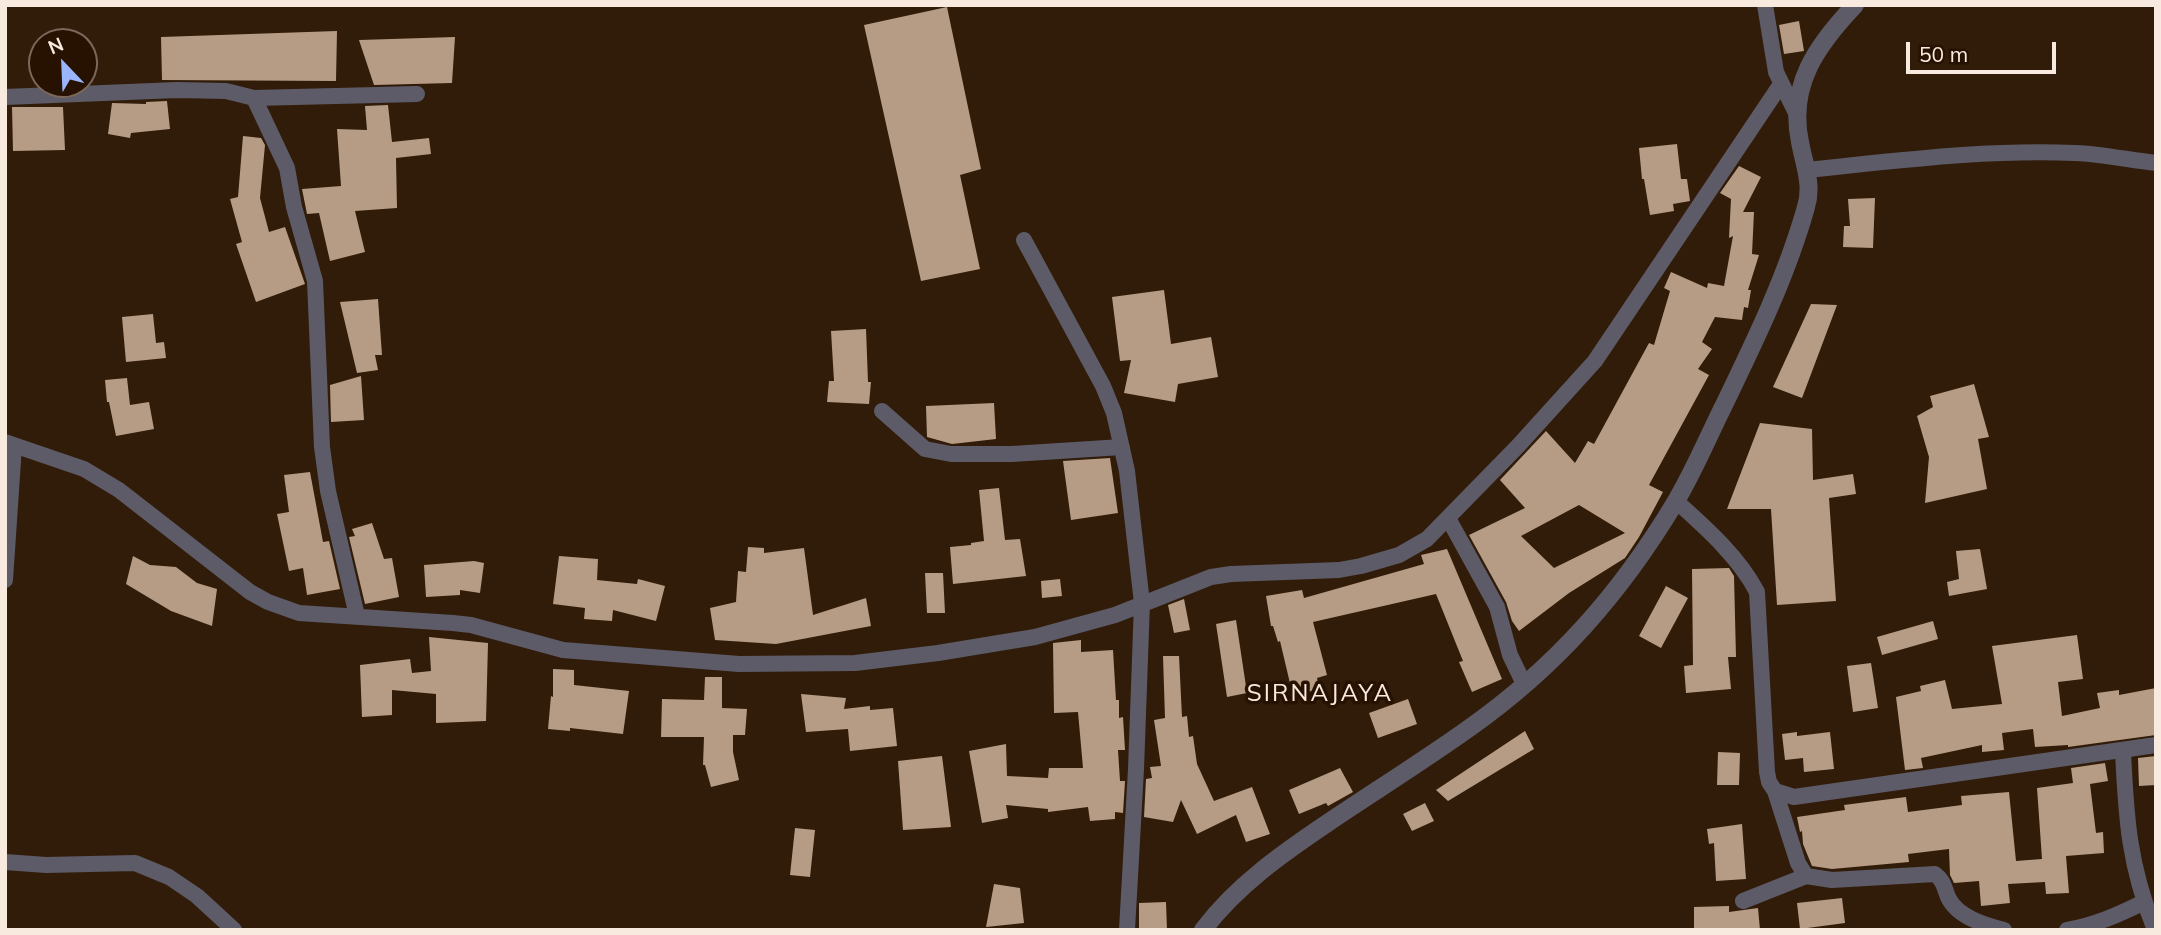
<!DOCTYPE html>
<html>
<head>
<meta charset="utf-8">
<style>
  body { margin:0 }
  #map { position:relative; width:2161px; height:935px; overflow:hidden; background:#311c09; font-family:Mulish,sans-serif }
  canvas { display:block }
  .frame { position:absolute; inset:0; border:7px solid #f9eadf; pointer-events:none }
  .north { position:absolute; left:28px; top:28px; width:70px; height:70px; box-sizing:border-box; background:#271202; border:2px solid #7b685a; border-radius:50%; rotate:337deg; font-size:19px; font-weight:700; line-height:28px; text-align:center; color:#f9eadf }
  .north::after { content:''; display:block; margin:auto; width:24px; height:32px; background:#9bb5fd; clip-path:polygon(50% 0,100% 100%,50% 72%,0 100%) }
  .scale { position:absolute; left:1906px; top:42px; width:150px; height:32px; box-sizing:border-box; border:4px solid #f9eadf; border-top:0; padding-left:9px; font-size:21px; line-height:24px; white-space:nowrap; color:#f9eadf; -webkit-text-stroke:5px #271202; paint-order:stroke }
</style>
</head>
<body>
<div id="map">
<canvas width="2161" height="935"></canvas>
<div class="frame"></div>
<div class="north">N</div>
<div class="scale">50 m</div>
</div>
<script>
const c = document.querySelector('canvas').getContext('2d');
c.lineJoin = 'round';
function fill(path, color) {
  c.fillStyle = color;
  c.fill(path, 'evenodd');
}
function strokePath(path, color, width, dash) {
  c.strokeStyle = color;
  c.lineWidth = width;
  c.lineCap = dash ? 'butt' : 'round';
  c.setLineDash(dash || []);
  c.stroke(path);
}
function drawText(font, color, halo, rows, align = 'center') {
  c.font = font + ' Mulish,sans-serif';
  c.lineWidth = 7;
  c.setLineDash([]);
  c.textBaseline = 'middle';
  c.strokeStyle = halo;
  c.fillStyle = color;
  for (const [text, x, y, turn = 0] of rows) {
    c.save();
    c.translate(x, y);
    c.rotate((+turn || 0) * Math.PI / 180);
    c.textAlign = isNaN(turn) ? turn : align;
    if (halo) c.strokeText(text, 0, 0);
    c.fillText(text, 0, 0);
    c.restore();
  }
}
const building = new Path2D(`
  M947,7L981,169L960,175L980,269L921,281L864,25Z
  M1799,21L1804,51L1784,54L1779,25Z
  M337,31L336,81L162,80L161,37Z
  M455,37L452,83L374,85L359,40Z
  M167,101L170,129L131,133L130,138L108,134L112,103L146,104V102Z
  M388,105L392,142L429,138L431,154L396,158L397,208L355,211L365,252L330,261L319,213L307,214L302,189L341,186L337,129L367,130L365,106Z
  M12,107H63L65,150L13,151Z
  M243,136L261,138L265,145L260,198L269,232L285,227L305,284L256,302L236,244L242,242L230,199L238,197Z
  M1677,144L1681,179H1687L1690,201L1673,204L1674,211L1650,215L1644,179H1642L1639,148Z
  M1739,166L1761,177L1743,212H1754L1752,254L1759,255L1748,290H1751L1748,308L1744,307L1742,320L1715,317L1702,342L1712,349L1698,369L1709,375L1649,485L1663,492L1639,537L1625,558L1569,593L1519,631L1512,621L1506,602L1469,535L1525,508L1500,480L1546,431L1575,463L1588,441L1594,444L1649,343L1654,345L1670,291L1664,288L1671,272L1707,288L1708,283L1724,286L1733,236L1729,238L1731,199L1720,193ZM1579,505L1625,533L1554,568L1521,536Z
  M1875,198L1873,248L1843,247L1844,226H1850L1848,199Z
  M1164,290L1171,344L1211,337L1218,377L1178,384L1175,402L1124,393L1131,360L1120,361L1112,297Z
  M378,299L382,355H375L378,370L357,373L340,302Z
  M1811,304L1837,305L1802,398L1773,387Z
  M153,314L156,343L164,342L166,358L126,362L122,317Z
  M866,329L868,382H871L869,404L827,402L829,381H834L831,331Z
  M361,376L364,420L331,422L330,385Z
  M127,378L130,405L149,402L154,429L116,436L109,402H107L105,380Z
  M1974,384L1989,437L1978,439L1987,489L1925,503L1929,457L1917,416L1933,407L1930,396Z
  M994,403L996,439L952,444L927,437L926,406Z
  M1760,423L1812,429L1813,480L1853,474L1856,494L1829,498L1836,601L1777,605L1771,509H1727Z
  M1110,458L1118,513L1071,520L1063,461Z
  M310,472L323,542L329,541L340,589L307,595L303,568L289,571L277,514L289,512L284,475Z
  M999,488L1005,540L1020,539L1026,576L953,584L950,547L971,545V543L984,541L979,490Z
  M372,523L384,559L392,558L399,597L365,604L349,537L355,536L352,529Z
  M748,547L764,548V553L804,548L813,615L866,598L871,626L776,644L715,640L710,608L736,602L738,571L746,572Z
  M1447,549L1502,679L1472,692L1459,662L1463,661L1436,594L1313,622L1327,675L1317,678L1319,689L1293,696L1280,641L1278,642L1273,626H1271L1266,596L1302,590L1304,598L1424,564L1421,555Z
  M1980,549L1987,589L1949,596L1947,582L1959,579L1956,551Z
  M133,556L150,565L176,567L197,583L217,589L212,626L171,611L126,584Z
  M559,556L598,559L597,580L637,584L638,579L665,586L656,621L613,610L612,621L584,619L585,608L553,604Z
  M474,561L484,563L480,593L460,590V595L426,597L424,565Z
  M1729,568L1734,576L1736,657H1728L1731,689L1686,693L1684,666L1693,665L1692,569Z
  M925,573H943L945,613H927Z
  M1060,579L1062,596L1042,598L1041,581Z
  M1666,586L1688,598L1661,648L1639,636Z
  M1184,599L1190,630L1174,633L1168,605Z
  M1236,620L1247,693L1227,697L1216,624Z
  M1933,621L1938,639L1882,655L1877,637Z
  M2077,635L2083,679L2058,682L2062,716L2100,708L2097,693L2119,690V695L2156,688V735L2068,747V745L2035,747L2033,729L2002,733L2004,750L1982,752V745L1921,758L1923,768L1905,770L1896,697L1921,691L1920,686L1945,680L1952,709L2002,704L1992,646Z
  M429,637L488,643L486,721L436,723V694L392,690V715L362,717L360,665L410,659L412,673L431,671Z
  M1081,640V652L1113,650L1116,700H1119V718L1123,717L1125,750H1118L1120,781H1125L1123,813L1115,812V819L1090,821L1088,807L1048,812V809L1006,805L1008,818L982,823L969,751L1006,744L1007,776L1048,778L1049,768H1083L1078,712L1054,713L1053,643Z
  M1163,656H1179L1182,717L1187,716L1189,737L1193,736L1197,764L1214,801L1252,787L1270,834L1246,842L1236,815L1197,834L1181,800L1173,822L1144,817L1146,779L1152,778L1150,767L1161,766L1154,720L1165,718Z
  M1871,663L1878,708L1853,712L1847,666Z
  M553,669L574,670V685L629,691L623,734L570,728V731L548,729L551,696L553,697Z
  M705,677H722V708L747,709L745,735H733V752L739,780L711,787L705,765H703L704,737H661L662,699L704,700Z
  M801,694L846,698L844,709L870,706V710L893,708L897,746L850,751L848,729L806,732Z
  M1408,699L1417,724L1378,738L1369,713Z
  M1525,731L1534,749L1448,801L1436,790Z
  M1797,732V736L1830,732L1834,769L1804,772L1803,758L1785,760L1782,734Z
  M1718,752L1740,753L1739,785H1717Z
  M942,756L951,827L903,830L898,761Z
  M2156,756V785L2139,786L2138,758Z
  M2105,763L2108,781L2090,784L2096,833L2103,832L2104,853L2066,856L2069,893L2046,894L2045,882L2008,884L2010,903L1981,906L1979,881L1954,883L1950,875L1949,849L1908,854L1909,862L1832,869L1812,866L1803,844L1802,831L1800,832L1797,817L1845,810L1844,805L1906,797L1908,812L1962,805L1961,796L2009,792L2016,861L2042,859L2037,788L2073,783L2071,768Z
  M1340,768L1353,792L1328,806L1326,803L1299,814L1289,790Z
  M1425,803L1434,821L1412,831L1403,814Z
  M1742,824L1746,879L1716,881L1714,843L1709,844L1707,829Z
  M795,828L815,830L810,877L790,875Z
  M994,884L1020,888L1024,923L986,927Z
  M1842,898L1845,923L1800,929L1797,903Z
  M1166,902L1167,930H1139V903Z
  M1729,906V912L1758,908L1760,930H1694V907Z`);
const minor = new Path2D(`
  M1765,5L1776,72L1796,113
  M5,97L177,90L226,91L254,98L417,94
  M254,98L287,168L294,207L315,281L322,447L328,491L357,616
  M1806,170C1896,161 1985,149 2075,153C2102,154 2129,160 2156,163
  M1024,240L1103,386L1114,413L1127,471L1142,603L1136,769L1127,930
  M882,411L925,449L951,454H1012L1122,447
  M5,442L84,469L119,490L250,592L268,602L299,613L453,623L471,625L563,650L739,664L855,663L938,653L1035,637L1115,615L1211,577L1231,574L1339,570L1361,566L1399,555L1427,539L1518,446L1595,361L1781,84
  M1676,501C1705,527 1739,557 1757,592L1767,772L1769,782L1775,791L1794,797L2156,745
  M1448,518L1497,607L1510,655L1524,684
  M5,580L14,446
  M2123,751C2126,818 2129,866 2155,930
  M1775,791L1798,863L1806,876L1832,880L1935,874C1944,881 1944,887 1948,897C1957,917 1985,925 2004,930
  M5,862L46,865L135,863L169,877L197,896L234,930
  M1743,901L1806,876
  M2067,930C2095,925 2118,915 2144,902`);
const tertiary = new Path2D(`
  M1203,930C1237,885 1283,853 1329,822C1375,791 1423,761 1468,729C1556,667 1621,593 1676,501C1694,471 1708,437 1724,405C1755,341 1787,275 1806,207C1813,185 1804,164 1800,142C1788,85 1817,45 1855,5`);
const quarterNames = [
  ["SIRNAJAYA",1320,694]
];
fill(building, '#b69c85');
strokePath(minor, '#5d5b68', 16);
strokePath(tertiary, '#5d5b68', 18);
c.letterSpacing = '2px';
drawText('24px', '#f9eadf', '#271202', quarterNames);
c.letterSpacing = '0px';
</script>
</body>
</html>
